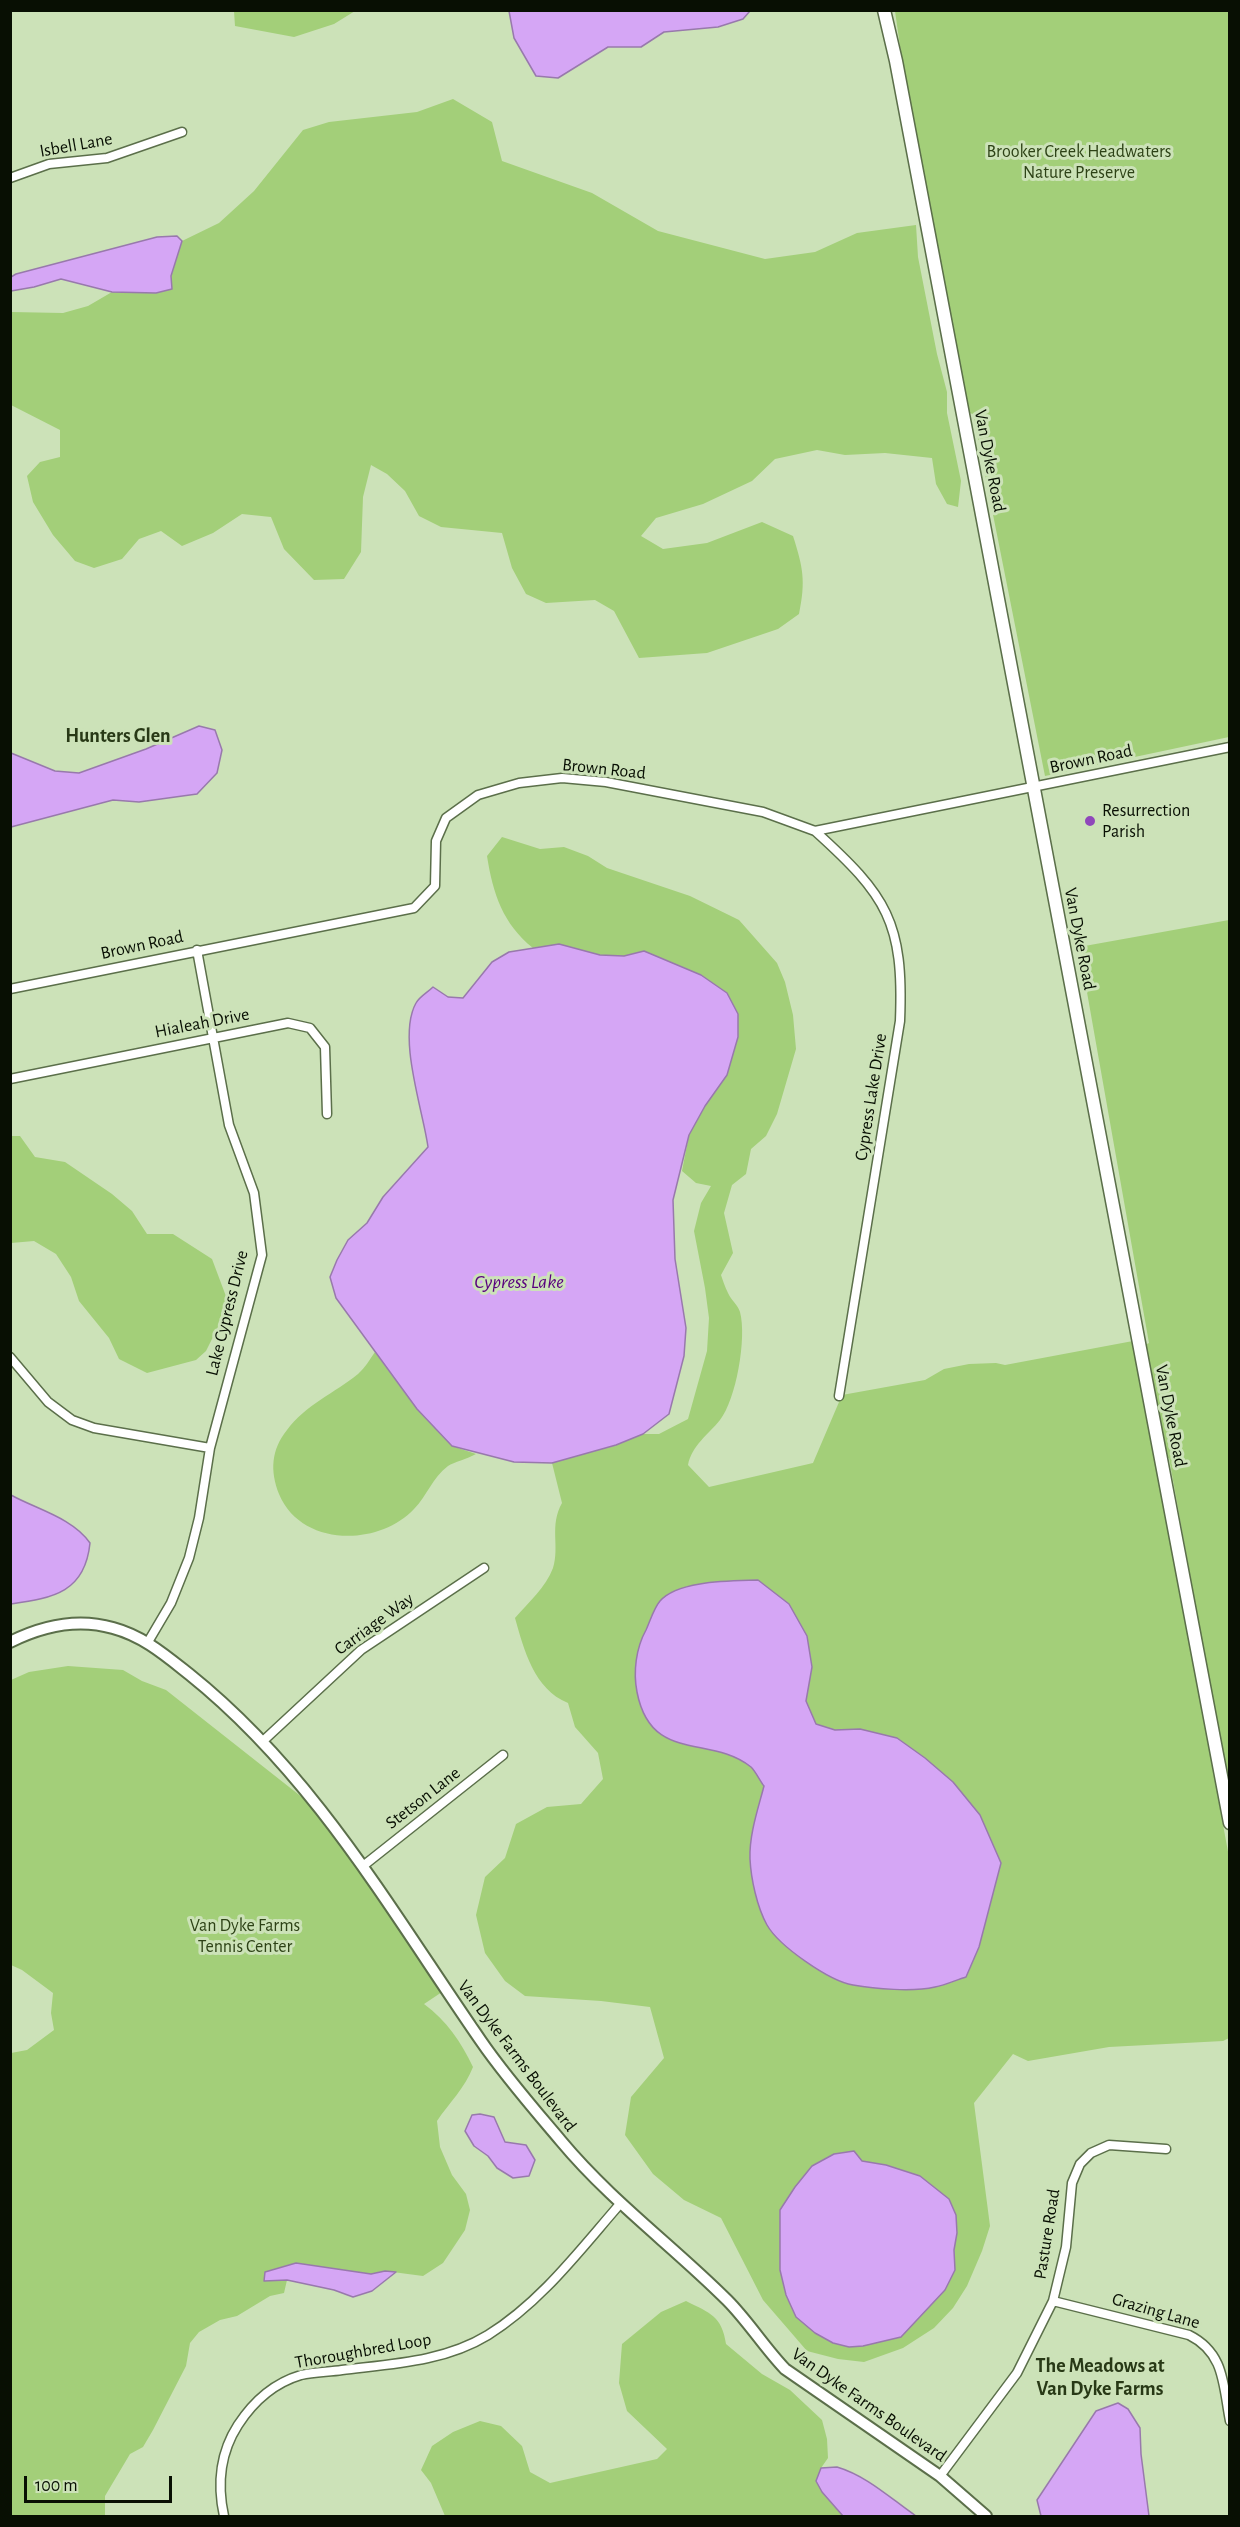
<!DOCTYPE html>
<html>
<head>
<meta charset="utf-8">
<style>
  body { margin:0 }
  #map { position:relative; width:1240px; height:2527px; overflow:hidden; background:#cce2b8; font-family:"Alegreya Sans",sans-serif }
  canvas { display:block }
  .frame { position:absolute; inset:0; border:12px solid #080f03; pointer-events:none }
  .scale { position:absolute; left:24px; top:2476px; width:148px; height:27px; box-sizing:border-box; border:3px solid #080f03; border-top:0; padding-left:8px; font-size:18px; line-height:21px; white-space:nowrap; color:#080f03; -webkit-text-stroke:4px #cce2b8; paint-order:stroke }
</style>
</head>
<body>
<div id="map">
<canvas width="1240" height="2527"></canvas>
<div class="frame"></div>
<div class="scale">100 m</div>
</div>
<script>
const c = document.querySelector('canvas').getContext('2d');
c.lineJoin = 'round';
function fill(path, color) {
  c.fillStyle = color;
  c.fill(path, 'evenodd');
}
function strokePath(path, color, width, dash) {
  c.strokeStyle = color;
  c.lineWidth = width;
  c.lineCap = dash ? 'butt' : 'round';
  c.setLineDash(dash || []);
  c.stroke(path);
}
function drawText(font, color, halo, rows, align = 'center') {
  c.font = font + ' "Alegreya Sans",sans-serif';
  c.lineWidth = 6;
  c.setLineDash([]);
  c.textBaseline = 'middle';
  c.strokeStyle = halo;
  c.fillStyle = color;
  for (const [text, x, y, turn = 0] of rows) {
    c.save();
    c.translate(x, y);
    c.rotate((+turn || 0) * Math.PI / 180);
    c.textAlign = isNaN(turn) ? turn : align;
    if (halo) c.strokeText(text, 0, 0);
    c.fillText(text, 0, 0);
    c.restore();
  }
}
const green = new Path2D(`
  M234,11V10L355,11L334,24L294,37L235,26Z
  M895,11H1229V737L1045,776L973,414L969,413L902,60Z
  M453,99L492,122L502,161L592,193L658,231L765,259L815,252L857,233L916,225L918,257L937,354L947,392V413L961,481L958,507L947,504L936,484L932,458L885,453L845,455L817,450L775,459L752,481L703,504L656,518L641,536L663,549L707,543L762,522L793,536C803,567 806,581 799,614L778,629L707,653L639,658L614,611L595,600L546,603L526,594L512,568L502,533L441,527L419,516L405,491L387,474L371,465L363,497L361,552L344,579L314,580L284,549L271,517L242,514L213,533L182,546L161,531L139,539L122,559L94,568L75,561L53,535L33,502L27,476L40,462L60,457V430L11,405V312L63,313L88,306L112,292L156,293L172,289L171,277L182,241L219,223L254,191L303,130L329,122L417,112Z
  M502,837L540,849L564,847L588,856L607,868L690,896L739,920L777,963L785,982L793,1015L796,1049L777,1114L766,1136L751,1149L746,1174L732,1185L724,1213L733,1253L721,1275C723,1281 725,1287 728,1293C731,1300 738,1305 740,1312C747,1338 736,1400 720,1420C708,1435 692,1445 688,1465L709,1487L813,1463L842,1395L925,1380L944,1369L969,1364L996,1363L1005,1365L1133,1341L1229,1857V2038L1223,2041L1109,2047L1028,2061L1013,2054L974,2103L990,2226L982,2251L967,2286L953,2308L934,2328L903,2348L864,2362L838,2359L807,2351L763,2300L721,2218L684,2200L653,2174L625,2135L631,2097L664,2058L650,2007L601,2001L525,1996L505,1981L485,1953L476,1915L485,1877L505,1858L516,1824L547,1807L581,1804L603,1779L598,1753L575,1727L568,1703C534,1689 524,1650 515,1618C528,1603 546,1587 553,1568C560,1546 549,1526 562,1503L552,1463L616,1445L643,1434H659L688,1419L707,1351L709,1318L705,1288L694,1231L701,1203L711,1186L696,1183L682,1171L689,1135L705,1106L701,975L644,951L624,956L600,955L559,944L533,948C503,924 493,894 487,856Z
  M1229,920V1791L1169,1458H1166L1145,1345L1149,1343L1079,947Z
  M11,1136H20L35,1157L65,1162L112,1194L132,1211L147,1234H173L212,1259L227,1299L219,1325L206,1351L196,1360L147,1373L119,1359L109,1338L79,1301L71,1277L56,1254L34,1241L11,1243Z
  M375,1352L417,1409L452,1446L476,1454C467,1459 454,1462 448,1466C432,1478 427,1496 414,1509C378,1547 301,1547 279,1494C270,1471 271,1450 287,1430C305,1405 335,1393 358,1374C365,1368 370,1359 375,1352Z
  M68,1666L123,1670L142,1681L166,1690L317,1809L442,1992L424,2004C447,2021 461,2042 473,2067C465,2088 449,2103 437,2121L440,2147L452,2175L466,2194L470,2210L465,2230L443,2263L423,2276L385,2271L371,2274L296,2263L265,2272V2281L287,2280L284,2293L270,2296L237,2316L220,2320L199,2332L190,2343L186,2366L153,2430L143,2447L130,2454L105,2496V2516H11V2053L27,2050L54,2030L51,2013L53,1993L22,1970L11,1965V1680L29,1672Z
  M686,2301C710,2313 722,2316 726,2344L762,2374L790,2390L822,2420L827,2439L828,2458L821,2468L822,2492L843,2516H445L431,2483L421,2470L432,2446L453,2432L480,2421L501,2426L522,2446L530,2472L550,2483L657,2459L667,2449L627,2411L619,2383L622,2344L661,2312Z`);
const water = new Path2D(`
  M509,11V10L750,11L743,19L718,27L664,32L641,47H608L558,78L536,76L514,38Z
  M177,236L182,241L171,276L172,289L156,293L112,292L61,279L34,287L11,291V277L16,274L157,237Z
  M199,726L215,730L222,750L217,773L197,794L139,802L113,800L11,827V753L55,771L79,773L146,749Z
  M559,944L600,955L624,956L644,951L701,975L727,993L738,1014V1037L727,1075L705,1106L689,1135L673,1200L675,1259L686,1328L684,1356L669,1414L643,1434L616,1445L552,1463L514,1462L452,1446L417,1409L336,1298L330,1277L337,1260L348,1240L367,1223L383,1197L428,1147C423,1110 397,1037 416,1003C419,997 428,992 433,987L448,997L463,998L492,962L509,952Z
  M11,1495C36,1509 73,1518 90,1543C85,1592 54,1598 11,1604Z
  M758,1580L789,1604L807,1636L812,1667L806,1701L816,1724L835,1730L860,1729L897,1738L925,1758L953,1782L980,1815L1001,1863L979,1947L966,1977C956,1980 946,1985 935,1987C913,1992 875,1989 853,1985C829,1981 779,1946 767,1925C757,1907 751,1879 750,1859C749,1835 758,1809 764,1786C760,1781 756,1772 751,1767C710,1734 651,1764 637,1692C633,1672 636,1648 646,1630C650,1621 654,1608 660,1601C678,1580 732,1581 758,1580Z
  M480,2114L494,2117L505,2142L526,2145L535,2160L529,2176L513,2178L497,2168L488,2156L474,2146L465,2131L472,2115Z
  M854,2151L862,2161L886,2165L920,2176L949,2199L956,2215L957,2233L954,2250L955,2270L945,2290L901,2337L863,2346L849,2347L833,2343L815,2333L796,2317L786,2295L780,2270V2210L795,2187L812,2166L834,2154Z
  M296,2263L371,2274L385,2271L396,2272L372,2291L353,2297L334,2290L287,2280L264,2281L265,2272Z
  M1118,2403L1128,2409L1140,2428L1141,2454L1149,2516H1041L1037,2500L1096,2411Z
  M837,2467C867,2476 890,2498 916,2516H843L822,2492L816,2481L821,2468Z`);
const minor = new Path2D(`
  M10,178L49,164L107,158L182,132
  M815,831C887,896 904,922 900,1021L839,1396
  M10,989L414,908L435,886L436,841L446,818L478,795L519,783L562,778L606,782L763,812L815,831L1230,747
  M10,1079L288,1023L310,1028L325,1047L327,1114
  M10,1357L48,1402L72,1420L94,1428L210,1448
  M148,1642L171,1603L189,1558L199,1518L210,1448L262,1255L254,1193L229,1125L197,950
  M263,1741L361,1650L484,1568
  M363,1866L503,1755
  M1053,2301L1189,2335C1225,2353 1223,2385 1230,2421
  M940,2476L1017,2373L1053,2301L1066,2247L1072,2183L1080,2164L1091,2153L1109,2145L1166,2149
  M224,2516C217,2484 220,2453 238,2425C253,2402 274,2383 301,2375C314,2372 329,2372 342,2370C391,2364 444,2362 488,2335C541,2302 579,2251 620,2204`);
const tertiary = new Path2D(`
  M10,1642C42,1626 78,1618 113,1628C143,1636 165,1655 189,1674C314,1774 391,1911 481,2041C505,2076 534,2109 561,2141C611,2201 673,2246 727,2300C748,2321 764,2347 785,2369L940,2476L986,2516`);
const secondary = new Path2D(`
  M884,10L896,61L1230,1823`);
const markers = [
  [1090,821,6,"#8f47ba"]
];
const streetNames = [
  ["Isbell Lane",76,145,-10],
  ["Van Dyke Road",990,461,79],
  ["Brown Road",1091,759,-12],
  ["Brown Road",604,769,6],
  ["Van Dyke Road",1080,939,79],
  ["Brown Road",142,945,-12],
  ["Hialeah Drive",202,1023,-11],
  ["Cypress Lake Drive",871,1097,-81],
  ["Lake Cypress Drive",227,1313,-76],
  ["Van Dyke Road",1171,1416,79],
  ["Carriage Way",374,1624,-36],
  ["Stetson Lane",423,1798,-38],
  ["Van Dyke Farms Boulevard",517,2056,53],
  ["Pasture Road",1047,2234,-81],
  ["Grazing Lane",1156,2311,16],
  ["Thoroughbred Loop",363,2351,-10],
  ["Van Dyke Farms Boulevard",869,2405,35]
];
const parkNames = [
  ["Brooker Creek Headwaters",1079,152],
  ["Nature Preserve",1079,173],
  ["Van Dyke Farms",245,1926],
  ["Tennis Center",245,1947]
];
const poiNames = [
  ["Resurrection",1102,811],
  ["Parish",1102,832]
];
const neighbourhoodNames = [
  ["Hunters Glen",118,736],
  ["The Meadows at",1100,2366],
  ["Van Dyke Farms",1100,2389]
];
const waterNames = [
  ["Cypress Lake",519,1282]
];
fill(green, '#a3cf79');
fill(water, '#d5a6f5');
strokePath(water, '#9879ac', 1.5);
strokePath(minor, '#5b6f4a', 11);
strokePath(tertiary, '#5b6f4a', 14);
strokePath(secondary, '#5b6f4a', 15);
strokePath(minor, '#fff', 8);
strokePath(tertiary, '#fff', 10);
strokePath(secondary, '#fff', 12);
for (const [x, y, r, color] of markers) {
  const dot = new Path2D();
  dot.arc(x, y, r, 0, 2 * Math.PI);
  c.fillStyle = color;
  c.fill(dot);
  strokePath(dot, '#cce2b8', 2);
}
drawText('18px', '#080f03', '#cce2b8', streetNames);
drawText('18px', '#2d4216', '#cce2b8', parkNames);
drawText('18px', '#080f03', '#cce2b8', poiNames, 'left');
drawText('bold 20px', '#283916', '#cce2b8', neighbourhoodNames);
drawText('italic 20px', '#59007e', '#cce2b8', waterNames);
</script>
</body>
</html>
